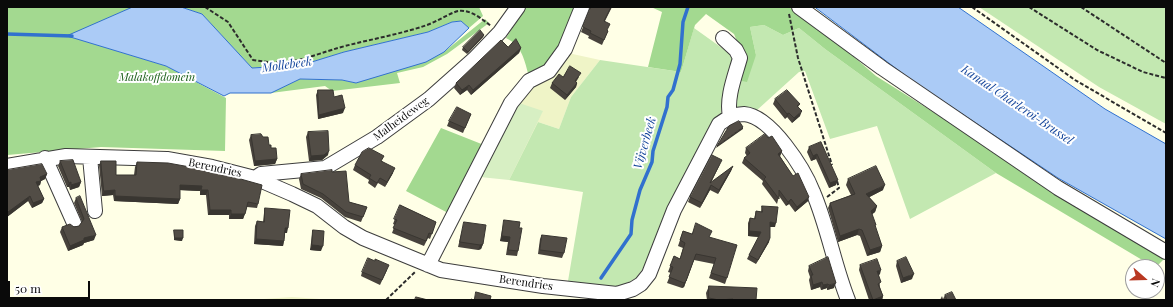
<!DOCTYPE html>
<html>
<head>
<meta charset="utf-8">
<style>
  body { margin:0 }
  #map { position:relative; width:1173px; height:307px; overflow:hidden; background:#ffffe6; font-family:"Playfair Display",serif }
  canvas { display:block }
  .frame { position:absolute; inset:0; border:8px solid #0a0a0a; pointer-events:none }
  .north { position:absolute; left:1125px; top:259px; width:40px; height:40px; box-sizing:border-box; background:#fff; border:1px solid #9d9d9d; border-radius:50%; rotate:110deg; font-size:11px; font-weight:700; line-height:16px; text-align:center; color:#0a0a0a }
  .north::after { content:''; display:block; margin:auto; width:14px; height:18px; background:#b93822; clip-path:polygon(50% 0,100% 100%,50% 72%,0 100%) }
  .scale { position:absolute; left:8px; top:281px; width:82px; height:18px; box-sizing:border-box; border:2px solid #0a0a0a; border-top:0; padding-left:5px; font-size:12px; line-height:14px; white-space:nowrap; color:#0a0a0a; -webkit-text-stroke:3px #fff; paint-order:stroke }
</style>
</head>
<body>
<div id="map">
<canvas width="1173" height="307"></canvas>
<div class="frame"></div>
<div class="north">N</div>
<div class="scale">50 m</div>
</div>
<script>
const c = document.querySelector('canvas').getContext('2d');
c.lineJoin = 'round';
function fill(path, color) {
  c.fillStyle = color;
  c.fill(path, 'evenodd');
}
function strokePath(path, color, width, dash) {
  c.strokeStyle = color;
  c.lineWidth = width;
  c.lineCap = dash ? 'butt' : 'round';
  c.setLineDash(dash || []);
  c.stroke(path);
}
function drawText(font, color, halo, rows, align = 'center') {
  c.font = font + ' "Playfair Display",serif';
  c.lineWidth = 4;
  c.setLineDash([]);
  c.textBaseline = 'middle';
  c.strokeStyle = halo;
  c.fillStyle = color;
  for (const [text, x, y, turn = 0] of rows) {
    c.save();
    c.translate(x, y);
    c.rotate((+turn || 0) * Math.PI / 180);
    c.textAlign = isNaN(turn) ? turn : align;
    if (halo) c.strokeText(text, 0, 0);
    c.fillText(text, 0, 0);
    c.restore();
  }
}
const farmland = new Path2D(`
  M568,53L600,60L571,97L559,129L538,122L509,180L516,102Z
  M292,297L334,300H249Z`);
const green = new Path2D(`
  M979,7H1166V124L1099,87Z
  M764,25L783,35L799,28L825,49L996,173L910,219L877,126L830,139L805,71L799,72L756,111L739,109L735,106L737,80L756,55L750,27Z
  M694,28L736,58L722,101L721,114L711,123L676,191L644,267L636,278L625,284L614,287L568,281L583,192L509,180L538,122L559,129L571,97L600,60L681,72Z`);
const forest = new Path2D(`
  M7,7H133L68,36L166,66L226,98L225,151L101,147L7,155Z
  M181,7H479L483,16L469,28L461,21L452,22L428,32L344,52L302,65L252,68L202,14Z
  M526,7H576L560,52L547,66L528,73C524,58 521,45 506,38Z
  M651,7H789L839,44L876,76L1165,258L1156,267H1154L996,173L825,49L799,28L783,35L764,25L750,27L756,55L747,82L737,80L744,58L734,34L706,14L695,25L681,72L648,67L662,12Z
  M485,19L489,23L447,54L423,67L397,73L400,83L332,91L325,86L271,93L299,79L342,80L356,83L444,52Z
  M441,128L484,145L450,214L406,191Z`);
const pitch = new Path2D(`
  M516,102L543,111L509,180L480,177Z`);
const water = new Path2D(`
  M133,7H181L202,14L252,68L302,65L344,52L428,32L452,22L461,21L469,28L444,52L426,62L356,83L342,80L300,79L271,93H230L224,96L166,66L67,36Z
  M815,7H958L1105,109L1166,144V239L1058,178L910,79Z`);
const stream = new Path2D(`
  M7,34L72,36
  M601,278L631,234L632,220L640,190L652,162L653,151L667,107L668,97L673,90L680,64L683,22L688,7`);
const path = new Path2D(`
  M205,7L228,22L253,60C294,67 308,56 345,46C372,39 401,34 427,25C438,21 448,14 458,11C470,9 482,19 491,26
  M972,7L1075,80L1166,133
  M1029,7L1097,50L1143,72L1166,78
  M1081,7L1166,63
  M789,14L798,58L832,165
  M827,197L839,188L837,181
  M386,300L415,272`);
const minor = new Path2D(`
  M799,7L882,68L1058,188L1166,252
  M723,38L736,50L740,58C735,76 726,98 730,116
  M90,157L95,211
  M45,158L74,223
  M7,166L66,156L167,159L212,167L255,178L292,194L317,206L344,227L363,238L441,270L543,286L617,294L633,289L641,284L649,274L674,210L719,124C727,118 734,114 744,114C771,116 804,169 813,192C828,227 834,265 848,300
  M255,178L261,174L325,168L377,137L429,99L474,59L500,32L518,7
  M428,265L511,103L529,81L549,71L565,49L582,7`);
const wall = new Path2D(`
  M590,7H612L605,21L607,30L608,31L602,45L588,38L589,36L581,32L590,10Z
  M484,35L483,37L467,54L462,50L463,47Z
  M508,47L521,48L519,53L471,95L467,90L460,95L454,88L456,83Z
  M563,77H579L576,82L577,83L576,87L565,100L550,88L552,83Z
  M318,90L334,97L343,113L318,119L316,95Z
  M775,99L800,104L798,107L800,116L792,123L787,117L785,119L773,104Z
  M471,114L463,133L447,126L449,121Z
  M308,132L328,155L322,160L309,161L306,137Z
  M251,135L269,145L277,159L275,164L254,166L249,140Z
  M768,138L782,151L780,156L808,201L795,212L789,204L786,206L779,196L777,204L762,184L763,181L742,163L744,158L747,156L745,153L746,148Z
  M821,142L836,185L829,188L816,159L811,161L807,152L809,147Z
  M60,161L81,182L79,187L70,190L69,187H67L58,166Z
  M101,161L116,175H134L135,167L137,162L258,204L257,208L247,207L243,219H229V215H208L206,195H200V191L180,190V199L178,204L114,201L113,195L102,196L99,165Z
  M382,161L393,173L385,187L378,183L375,188L368,183L369,180L353,170L355,165Z
  M720,164L711,183L733,166L731,171L718,194L710,190L700,208L688,202L690,197Z
  M7,170L47,174L45,179L41,181L40,185L38,186L44,199L42,203L32,208L28,201L7,217Z
  M332,172L349,202L367,207L361,222L345,217L321,198L301,189L299,179L301,174Z
  M848,179L883,190L869,197L877,206L875,212L872,214L875,228L882,246L880,252L867,256L860,236L857,235L838,242L828,208L830,203L851,195L846,185Z
  M76,198L94,240L84,243L83,245L68,251L60,232L62,227L79,226L82,222L74,203Z
  M400,205L436,222L430,239L428,238L424,246L392,233L395,225L393,224Z
  M762,206L775,227H770L769,242L756,264L747,259L749,255L759,237L748,236V223L750,218L754,219L756,211L761,212Z
  M265,208L287,233H285L283,246L254,244L255,226L257,221L263,222L264,213Z
  M504,220L519,228L518,251L517,256L506,255L508,242L500,241L503,225Z
  M464,222L483,244L481,249L478,250L458,247Z
  M174,230L182,241L174,240Z
  M313,230L321,251L310,250L312,235Z
  M683,231L692,234L709,237L727,278L725,284L709,278L714,264L694,260L684,287L682,288L667,283L671,273L668,272L674,256L680,259L683,248L678,246Z
  M542,235L564,253L562,258L538,254L540,239Z
  M897,261L912,279L901,283L896,266Z
  M860,265L880,274L879,275L880,287L883,296L882,300H869L859,270Z
  M809,266L834,288L827,290V288L821,290L820,287L811,290L809,280L810,277L808,271Z
  M387,270L380,285L361,276L362,272Z
  M709,286L756,300H707L706,293Z
  M945,295L956,300H940L942,296L943,299Z`);
const shadedWall = new Path2D(`
  M484,35L483,37L467,54L468,52Z
  M521,48L519,53L471,95L473,90Z
  M577,83L576,87L565,100L567,95Z
  M469,85L467,90L460,95L462,90Z
  M345,108L343,113L318,119L319,115Z
  M802,111L800,116L792,123L794,118Z
  M789,113L787,117L785,119L787,114Z
  M743,127V129L716,148L717,146Z
  M329,151L328,155L322,160L309,161L311,156Z
  M782,151L780,156L777,158L778,154Z
  M817,154L816,159L811,161L813,156Z
  M277,159L275,164L254,166L255,161Z
  M733,166L731,171L718,194L719,190Z
  M395,168L393,173L385,187L387,182Z
  M47,174L45,179L41,181L40,185L34,187L36,182L40,177Z
  M838,180L836,185L829,188L830,183Z
  M71,182L69,187H67L69,183Z
  M81,182L79,187L70,190L71,185Z
  M180,185L202,186L200,191L178,190Z
  M711,185L710,190L700,208L702,203Z
  M885,185L883,190L864,200L866,194Z
  M115,190L113,195L102,196L104,191Z
  M201,190H208L206,195H200Z
  M30,196L28,201L7,217L8,212Z
  M115,196L180,199L178,204L114,201Z
  M809,197L808,201L795,212L797,207Z
  M44,199L42,203L32,208L33,203Z
  M791,199L789,204L786,206L788,202Z
  M877,206L875,212L869,217L871,211Z
  M210,210H231L229,215H208Z
  M231,214H245L243,219H229Z
  M770,222L776,223L775,227H769Z
  M285,228H288L287,233H284Z
  M859,229L857,235L838,242L840,236Z
  M749,231L761,232L760,237L748,236Z
  M96,235L94,240L84,243L83,245L68,251L70,246L84,238Z
  M502,236L510,237L508,242L500,241Z
  M175,238H183L182,241L174,240Z
  M770,238L769,242L756,264L758,260Z
  M256,239L284,241L283,246L254,244Z
  M483,244L481,249L478,250L480,245Z
  M312,245L323,246L321,251L310,250Z
  M882,246L880,252L867,256L870,250Z
  M696,254L684,287L682,288L684,283Z
  M881,270L880,274L876,276L877,271Z
  M914,274L912,279L901,283L903,278Z
  M822,282L820,287L811,290L813,285Z
  M836,283L834,288L827,290L829,285Z
  M828,284L827,288L821,290L823,285Z
  M883,296L882,300H873Z`);
const building = new Path2D(`
  M591,7H611L604,21L610,24L607,30L608,31L604,40L590,33L591,31L583,27Z
  M480,30L484,35L468,52L463,47Z
  M516,39L521,48L473,90L469,85L462,90L456,83L501,40L508,47Z
  M570,66L581,73L575,81L577,83L567,95L552,83L559,74L563,77Z
  M318,90H333L334,97L342,95L345,108L319,115Z
  M787,90L800,104L797,106L802,111L794,118L789,113L787,114L775,99Z
  M457,107L471,114L465,128L449,121Z
  M739,121L743,127L717,146L729,126Z
  M328,131L329,151L324,155L311,156L308,132Z
  M261,134L263,137H268L269,145H271V148H276L277,159L255,161L251,135Z
  M765,134L768,138L772,136L782,151L778,154L793,176L798,173L809,197L797,207L791,199L788,202L779,190V199L764,179L766,177L744,158L750,153L746,148Z
  M821,142L838,180L830,183L817,154L813,156L809,147Z
  M369,148L384,156L381,161L395,168L387,182L380,178L377,183L369,178L371,175L355,165L362,152Z
  M712,155L722,160L710,183L733,166L719,190L711,185L702,203L690,197Z
  M73,160L81,182L71,185V182L69,183L60,161Z
  M101,161H116V175H136L137,162L168,163L212,171L262,185L258,204L248,202L245,214H231V210H210L208,190H201L202,186L180,185V199L115,196V190L104,191Z
  M42,164L47,174L40,177L41,181L36,182L44,199L33,203L30,196L8,212L7,210V170Z
  M876,166L885,185L866,194L877,206L871,211L876,225H875L882,246L870,250L862,230L859,229L840,236L830,203L855,194L848,179Z
  M332,170V172L346,171L349,202L367,207L363,217L346,212L323,194L303,184L301,174Z
  M80,196L96,235L84,238V240L70,246L62,227L70,224L74,227L79,226L84,219L76,198Z
  M400,205L436,222L432,234L429,233L426,241L393,228L397,220L394,219Z
  M762,206L778,207L776,223L770,222V238L758,260L749,255L761,232L749,231L750,218L755,219L756,211L762,212Z
  M265,208L290,210L288,228H285L284,241L256,239L257,221L264,222Z
  M504,220L520,222L519,228H522L518,251L508,250L510,237L502,236Z
  M464,222L486,225L483,244L480,245L460,242Z
  M696,223L712,231L709,237L737,245L727,278L711,273L716,258L696,254L686,281L684,283L669,277L673,267L670,266L674,256L680,259L685,243L680,240L683,231L692,234Z
  M174,230H183V238H175Z
  M313,230L324,231L323,246L312,245Z
  M542,235L567,238L564,253L540,250Z
  M828,257L836,283L829,285L828,284L823,285L822,282L813,285L811,275H813L809,266Z
  M906,257L914,274L903,278L897,261Z
  M368,258L375,261V259L389,265L382,280L362,272Z
  M877,259L881,270L877,271L881,282L878,284L883,296L873,300L860,265Z
  M709,286L757,288L756,300H733V299L719,300L709,298Z
  M476,292L491,296L490,300H471V299L474,300Z
  M952,292L956,300H947L945,295Z
  M416,297L428,300H415Z`);
const parkNames = [
  ["Malakoffdomein",157,78]
];
const streetNames = [
  ["Malheideweg",401,119,-36],
  ["Berendries",215,168,12],
  ["Berendries",526,283,8]
];
const waterNames = [
  ["Mollebeek",287,65,-8],
  ["Kanaal Charleroi-Brussel",1017,105,34],
  ["Vijverbeek",645,143,-74]
];
fill(farmland, '#eff4c7');
fill(green, '#c3e8b1');
fill(forest, '#a3d990');
fill(pitch, '#d7efc3');
fill(water, '#abcbf6');
strokePath(water, '#3171ce', 1);
strokePath(stream, '#3171ce', 3.5);
strokePath(minor, '#3d3d3d', 16);
strokePath(path, '#2c2c2c', 2, [4, 2]);
strokePath(minor, '#fff', 14);
fill(wall, '#47423c');
fill(shadedWall, '#393631');
fill(building, '#524d46');
strokePath(building, '#393631', 1);
drawText('italic 11px', '#1c601b', '#fff', parkNames);
drawText('11px', '#0a0a0a', '#fff', streetNames);
drawText('italic 12px', '#14459b', '#fff', waterNames);
</script>
</body>
</html>
